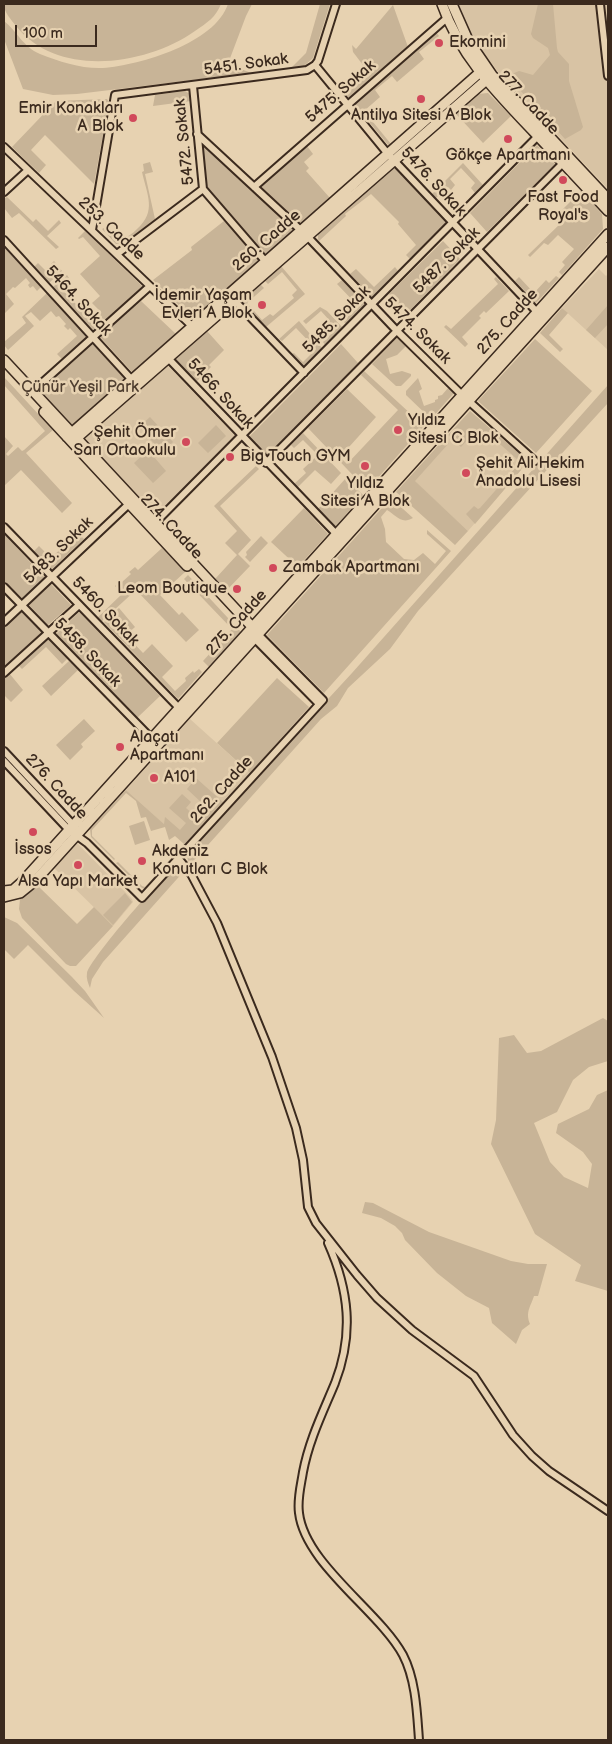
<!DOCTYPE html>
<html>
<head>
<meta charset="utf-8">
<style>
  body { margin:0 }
  #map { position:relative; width:612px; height:1744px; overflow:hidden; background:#e7d2b1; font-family:"Balsamiq Sans",sans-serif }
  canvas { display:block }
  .frame { position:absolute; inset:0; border:5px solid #3b2a1e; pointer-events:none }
  .scale { position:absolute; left:15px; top:25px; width:82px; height:22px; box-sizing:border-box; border:2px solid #3b2a1e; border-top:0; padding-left:6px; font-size:15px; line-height:18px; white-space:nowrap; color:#3b2a1e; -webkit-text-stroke:4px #e7d2b1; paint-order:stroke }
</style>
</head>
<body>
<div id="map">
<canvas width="612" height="1744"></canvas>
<div class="frame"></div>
<div class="scale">100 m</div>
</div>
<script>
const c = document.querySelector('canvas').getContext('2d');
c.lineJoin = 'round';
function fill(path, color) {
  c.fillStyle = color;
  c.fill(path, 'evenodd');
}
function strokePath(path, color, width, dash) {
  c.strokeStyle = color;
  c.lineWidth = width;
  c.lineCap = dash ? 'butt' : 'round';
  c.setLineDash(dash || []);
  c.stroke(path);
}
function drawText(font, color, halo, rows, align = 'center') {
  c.font = font + ' "Balsamiq Sans",sans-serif';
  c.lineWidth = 5;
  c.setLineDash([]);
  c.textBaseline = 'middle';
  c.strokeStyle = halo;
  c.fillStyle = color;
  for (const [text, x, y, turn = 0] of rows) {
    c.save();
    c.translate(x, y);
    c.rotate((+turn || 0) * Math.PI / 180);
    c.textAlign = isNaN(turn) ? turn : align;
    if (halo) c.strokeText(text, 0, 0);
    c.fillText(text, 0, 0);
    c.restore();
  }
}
const built = new Path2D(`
  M457,4H608V189L499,73L470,35Z
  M599,269L606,276L608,274V350L562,308Z
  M167,365L236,437L156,515L84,438Z
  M470,411L522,456L527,463L468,531L410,477Z
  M190,719L250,773L187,845L126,790Z
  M77,843L132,899L133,902L113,926L54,868Z`);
const green = new Path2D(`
  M4,4H221C216,17 207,23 195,31C147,65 58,79 16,26C11,19 4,13 4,4Z
  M228,4H252L246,16L229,61L231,65L251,73L77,94L53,95L23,89L4,39V21C17,31 23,47 40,54C60,62 82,69 103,68C141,65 215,43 228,4Z
  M320,4H330L313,58L304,66L291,68L306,53Z
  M538,4H553L557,48L558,52L569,64V81L583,127L581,130L565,139L507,76L519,71L533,75L550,55L548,48L533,38L531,34Z
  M393,5L408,47L349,98L344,92L354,83L361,82L360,77L369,73L353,52L352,45L356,49Z
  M436,32L439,36L419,52L424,59L397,82L392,76L375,90L380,97L364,111L391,144L389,146L355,105Z
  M185,91L190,94L191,101L153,106L155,95Z
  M488,93L511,116L483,143L456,114L478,94Z
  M107,99L109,102L94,184L45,135L31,150L46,165L39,173L12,147L56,101Z
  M537,145L555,164L487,232L470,213Z
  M307,146L313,154L304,162L309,168L306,171L330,198L300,226L260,187Z
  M205,147L295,230L266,256L207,189L203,148Z
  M150,162L153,172L145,174L155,219L123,244H116L102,229L104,228L110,234L121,239C128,237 132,234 137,229C157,211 147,195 142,172L144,171L143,164Z
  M463,163L483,185L475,193L471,188L475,183L461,168L450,179L455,185L451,190L448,187L436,198L432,194Z
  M395,166L447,222L410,259L406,255L416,245L398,224L399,222L371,194L345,214L346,216L319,241L318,239V233Z
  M581,191L602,214L603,229L562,275L559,272L565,265L562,262L574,249L558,235L548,245L544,243L530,257L528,255L560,224L554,218Z
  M7,197L33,222L36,219L48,231L59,220L61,223L47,236L59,247L56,249L19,213L12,218L4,208V199Z
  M224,221L260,261L194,320L153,280L192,250L191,247Z
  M85,231L143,287L94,331L53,287L67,275L69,278L61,283L62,284L60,287L92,321L100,317L98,315L101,312L92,303L100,296L80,274L100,256L83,237L79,239L78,238Z
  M443,241L460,259L407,313L389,294Z
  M4,247L41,287L37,291L33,286L30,288L28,285L30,283L26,278L15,288L13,287L6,294L14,304L4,314Z
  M54,261L62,271L49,283L34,267L38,263L45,270L52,266L51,264Z
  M281,266L305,294L266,327L241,301L260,284L264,288L247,303L262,320L270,314L273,316L294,298L292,295L297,290L282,272L268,284L264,280Z
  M395,267L398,271L372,298L350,274L356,269L374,287Z
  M556,276L559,278L536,303L515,281L519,277L534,293L546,280L549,283Z
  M496,277L509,291L486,313L484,311L479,316L481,318L462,337L468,344L465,347L444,327L446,325L451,329L498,284L494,279Z
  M342,280L365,305L346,324L333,311L336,309L345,319L359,307L337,284Z
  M47,293L87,337L62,359L57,354L77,336L70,328L68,330L64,326L66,324L59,316L56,317L51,311L40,321L31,312L25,316L34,326L8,350L4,345V342L26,323L22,317Z
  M141,301L177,335L133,373L100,337Z
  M608,305V324L595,338L586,330Z
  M320,307L327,311L343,328L325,345L323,342L335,330L329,323L330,321L321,311L306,324L303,321Z
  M562,308L568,313L549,335L563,349L560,352L540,333Z
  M299,321L322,348L304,367L292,354L294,353L303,362L316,349L296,328L282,341L279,339Z
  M207,331L224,350L209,365L211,367L196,382L174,360Z
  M397,338L406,346L397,355L386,359L390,374L402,371L411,374V376L401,386H396L372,364Z
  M535,339L592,391L536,453L478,401Z
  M93,344L126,380L73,426L40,391Z
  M341,344L358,363L266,456L249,437Z
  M364,371L424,426L367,490L308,428L347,389L376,417L340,457L347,464L398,410L361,375Z
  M4,377L53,430L26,453L72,503L62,513L21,470L4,486V436L13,446L6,454L8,456L18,447L22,451L24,450L45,431L4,385Z
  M418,378L422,389L419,391L424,406L435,402V400L438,399V396L442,395L448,388L454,393L431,419L406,395V391Z
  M608,385V403L418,611L390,649L348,688L337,706L321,719L190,865L187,857L188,851L352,673Z
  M470,411L522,456L527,463L525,466L486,432L482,437L479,435L475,440L471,436L461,447L448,435Z
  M150,417L173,442L162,452L139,427Z
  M216,425L226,436L208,453L198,443Z
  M303,433L341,473L331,484L315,470L297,488L294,484L306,473L303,469L318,455L303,440L294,448L291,445Z
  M444,439L449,443L415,481L468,531L455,545L396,492Z
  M148,450L166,471L153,483L134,463Z
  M256,466L259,469L220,506L251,540L238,554L250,566L226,591L215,579L237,555L225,543L237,531L214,506Z
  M516,467L521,470L475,524L466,514L474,506L478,509L480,508Z
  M346,478L363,495L335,527L318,509Z
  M391,498L413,518C401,525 396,515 387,510L381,517L385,529L386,542L404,559L414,560L423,553L435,564L446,551L427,534V530L451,551L324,693L267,635Z
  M304,508L328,534L298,567L271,542Z
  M4,534L45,578L23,599L4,581Z
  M72,535H80L84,539L51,570L33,552L39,546L51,558L68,542L67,540Z
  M261,536L268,543L250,562L245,557L247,555L246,552Z
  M162,548L185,572L160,595L179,615L182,612L199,630L186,642L136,590L101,622L97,618L122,594L115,586L120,581L122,582L131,574L129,572L135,567L138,570Z
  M188,575L241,632L209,667L203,661L232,629L184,579Z
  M51,584L71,605L48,625L29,605Z
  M119,608L135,627L126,635L143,653L152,644L173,666L162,677L175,691L186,681L185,678L193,671L194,673L199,669L202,672L178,699L104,622Z
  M22,611L42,632L4,668V627Z
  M78,613H80L160,696L137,718L56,634Z
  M47,638L67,659L62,664L46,647L22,669L18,665Z
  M69,661L78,670L51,696L42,686Z
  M9,673L23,690L11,702L4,695V679Z
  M277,678L309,707L250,773L217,743Z
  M84,719L95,731L81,744L83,747L70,760L56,745Z
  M196,778L224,803L145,889L142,888L116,863L118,862L142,886L145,887L184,844L175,836L169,840L165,827L151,831L146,817L141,818L136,801L126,793L92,830V836L115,859L114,860L91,837L90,829L126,790L164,824L165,817L180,830L186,823L169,808L182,794L191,802L186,808L194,815L203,804L187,789Z
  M144,821L150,840L135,845L129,826Z
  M176,868L185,870L103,962L92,979L90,988C88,983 86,978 87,973C90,959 163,874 176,868Z
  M38,886L77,924L94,907L113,926L76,966H70L66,964L22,918L19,909L20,899Z
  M125,893L132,902L113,925L103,915Z
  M4,917L17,923L72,977L85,991L104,1018L74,991L28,945L14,959L4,949Z
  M603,1018L608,1021V1061L589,1067L573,1080L557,1112L534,1123L550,1162L564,1177L588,1188L592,1164L583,1152L556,1133L558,1124L589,1109L597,1095L608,1090V1291L575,1281L581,1265L535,1234L491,1144L496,1120L499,1038L514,1035L527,1053L541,1051Z
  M365,1202L373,1203L429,1232L511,1261L528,1264H547L538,1296H534C531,1306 525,1312 530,1324L522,1330L516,1344L492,1323L489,1308L466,1296L437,1273L405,1240L402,1233L395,1226L381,1218L362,1213Z`);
const street = new Path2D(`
  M600,4L608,76
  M315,65L388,154L537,312
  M193,86L203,189L266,262
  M197,134L307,236L397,331L462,395L535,461
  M4,147L195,329
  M254,187L447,18
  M4,192L28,170
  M92,230L115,95L307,70L315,65L318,61L336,4
  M4,240L132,380
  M117,254L203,189
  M234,300L304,373
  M168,358L343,541
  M33,391L150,286
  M266,463L563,163
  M155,523L538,136
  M4,527L182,711
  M4,587L151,738
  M4,622L132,501
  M255,639L319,704
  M4,673L79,605
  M4,751L76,828
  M4,761L69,830L87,843L142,898L323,700L259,635
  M178,858L191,874L217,923L272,1057L296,1128L303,1160L308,1207L316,1223L357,1275L377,1298L412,1330L474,1376L513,1435L532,1456L549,1471L608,1511
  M328,1243C349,1290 354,1334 335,1383C323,1412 309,1440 303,1472C301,1485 297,1499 299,1513C305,1564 379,1611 403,1655C416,1680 417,1713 419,1740`);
const secondary = new Path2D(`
  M442,4C460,56 497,93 535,133C559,159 584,185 608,211
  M452,4L468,40L492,75L608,199
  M4,360L256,631
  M44,412L187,566
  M67,437L486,67
  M72,442L492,75
  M4,891L13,890L22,882L608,234
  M4,897L20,893L36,880L608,247`);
const markers = [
  [439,43,5,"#d1495b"],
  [421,99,5,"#d1495b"],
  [133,118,5,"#d1495b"],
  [508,139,5,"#d1495b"],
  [563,180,5,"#d1495b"],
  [262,305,5,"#d1495b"],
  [398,430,5,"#d1495b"],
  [186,442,5,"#d1495b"],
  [230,457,5,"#d1495b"],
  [365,466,5,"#d1495b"],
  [466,473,5,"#d1495b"],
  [273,568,5,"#d1495b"],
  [237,589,5,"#d1495b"],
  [120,747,5,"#d1495b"],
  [154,778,5,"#d1495b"],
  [33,832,5,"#d1495b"],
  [142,861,5,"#d1495b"],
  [78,865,5,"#d1495b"]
];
const poiNames = [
  ["Ekomini",449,43],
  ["Emir Konakları",123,109,"right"],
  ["A Blok",123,127,"right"],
  ["Antilya Sitesi A Blok",421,116,"center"],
  ["Gökçe Apartmanı",508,156,"center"],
  ["Fast Food",563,198,"center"],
  ["Royal's",563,216,"center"],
  ["İdemir Yaşam",252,296,"right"],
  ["Evleri A Blok",252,314,"right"],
  ["Yıldız",408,421],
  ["Sitesi C Blok",408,439],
  ["Şehit Ömer",176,433,"right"],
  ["Sarı Ortaokulu",176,451,"right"],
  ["Big Touch GYM",240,457],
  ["Şehit Ali Hekim",476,464],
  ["Anadolu Lisesi",476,482],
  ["Yıldız",365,484,"center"],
  ["Sitesi A Blok",365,502,"center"],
  ["Zambak Apartmanı",283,568],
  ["Leom Boutique",227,589,"right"],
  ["Alaçatı",130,738],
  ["Apartmanı",130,756],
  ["A101",164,778],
  ["İssos",33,850,"center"],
  ["Akdeniz",152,852],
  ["Konutları C Blok",152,870],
  ["Alsa Yapı Market",78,882,"center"]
];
const streetNames = [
  ["5451. Sokak",246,65,-8],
  ["5475. Sokak",341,92,-41],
  ["277. Cadde",528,103,47],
  ["5472. Sokak",185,142,-96],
  ["5476. Sokak",433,182,47],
  ["253. Cadde",111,229,43],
  ["260. Cadde",267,241,-41],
  ["5487. Sokak",447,261,-45],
  ["5464. Sokak",78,301,47],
  ["5485. Sokak",337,320,-45],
  ["275. Cadde",508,322,-48],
  ["5474. Sokak",417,331,45],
  ["5466. Sokak",220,394,47],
  ["274. Cadde",171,527,47],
  ["5483. Sokak",59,551,-44],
  ["5460. Sokak",105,612,46],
  ["275. Cadde",237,623,-48],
  ["5458. Sokak",87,653,46],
  ["276. Cadde",56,787,47],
  ["262. Cadde",222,790,-48]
];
const parkNames = [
  ["Çünür Yeşil Park",80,388]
];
fill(built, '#d8c3a4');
fill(green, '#c8b497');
strokePath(street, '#3b2a1e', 10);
strokePath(secondary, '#3b2a1e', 12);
strokePath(street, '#e7d2b1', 6);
strokePath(secondary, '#e7d2b1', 9);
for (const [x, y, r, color] of markers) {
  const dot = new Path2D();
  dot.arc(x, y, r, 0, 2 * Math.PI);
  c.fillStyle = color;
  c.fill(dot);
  strokePath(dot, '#e7d2b1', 2);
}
drawText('16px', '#3b2a1e', '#e7d2b1', poiNames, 'left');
drawText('16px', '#3b2a1e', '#e7d2b1', streetNames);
drawText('16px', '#503f30', '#e7d2b1', parkNames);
</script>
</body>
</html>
